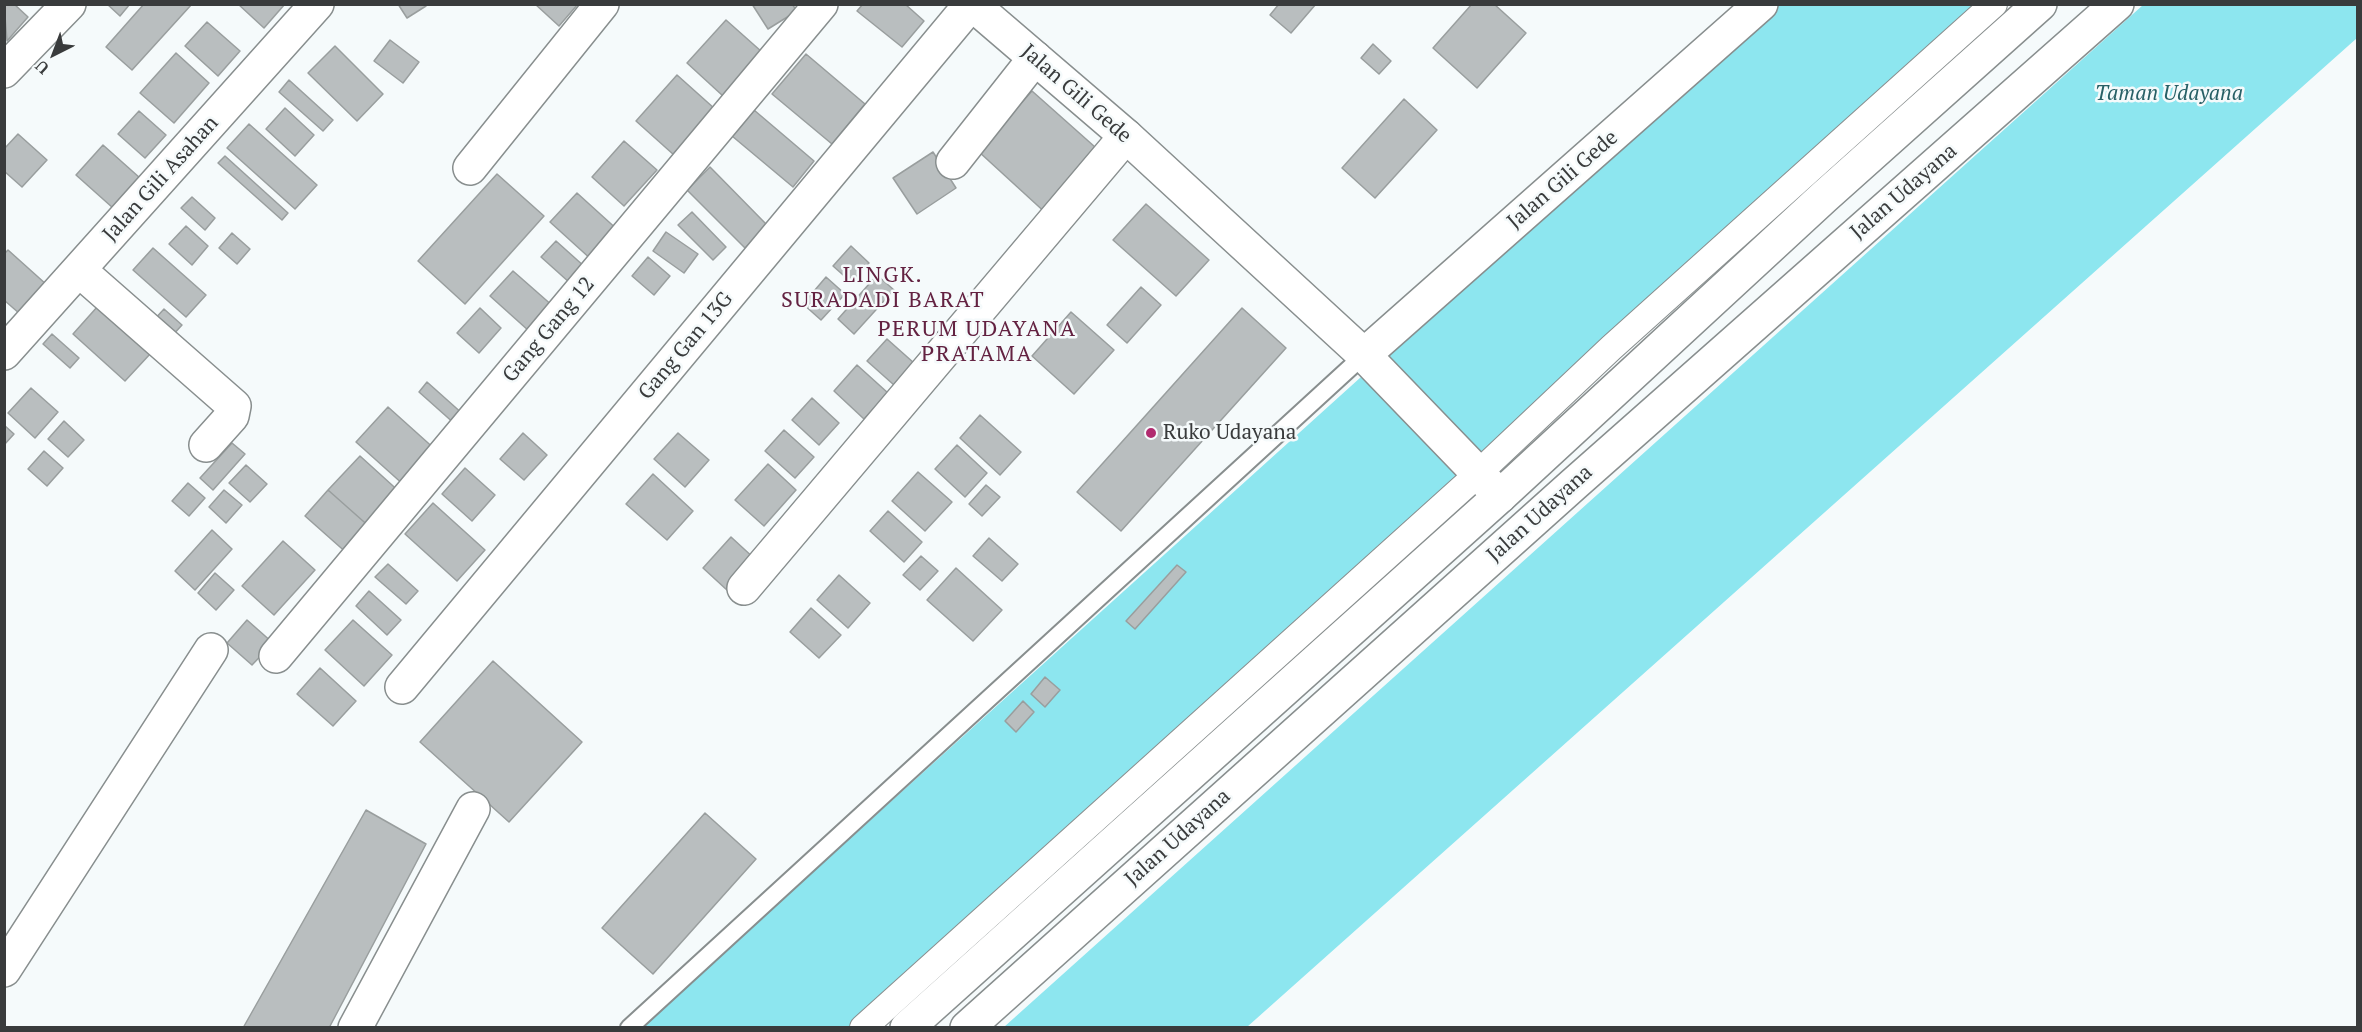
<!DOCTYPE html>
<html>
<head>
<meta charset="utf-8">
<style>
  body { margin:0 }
  #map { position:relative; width:2362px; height:1032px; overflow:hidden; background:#f5fafb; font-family:"PT Serif",serif }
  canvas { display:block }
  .frame { position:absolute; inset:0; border:6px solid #393b3c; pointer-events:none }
  .north { position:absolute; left:24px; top:24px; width:60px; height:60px; -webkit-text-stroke:4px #f5fafb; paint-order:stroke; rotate:222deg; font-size:16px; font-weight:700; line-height:24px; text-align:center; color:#393b3c }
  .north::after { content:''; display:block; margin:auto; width:21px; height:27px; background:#393b3c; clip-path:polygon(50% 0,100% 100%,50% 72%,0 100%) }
</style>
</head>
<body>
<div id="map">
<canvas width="2362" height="1032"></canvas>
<div class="frame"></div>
<div class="north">U</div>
</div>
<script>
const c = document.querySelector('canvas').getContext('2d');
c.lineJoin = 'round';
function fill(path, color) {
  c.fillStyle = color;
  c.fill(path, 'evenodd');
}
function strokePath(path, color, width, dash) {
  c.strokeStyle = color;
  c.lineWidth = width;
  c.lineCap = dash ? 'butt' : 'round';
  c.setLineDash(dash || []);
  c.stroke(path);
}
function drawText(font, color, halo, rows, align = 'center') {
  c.font = font + ' "PT Serif",serif';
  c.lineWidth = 5;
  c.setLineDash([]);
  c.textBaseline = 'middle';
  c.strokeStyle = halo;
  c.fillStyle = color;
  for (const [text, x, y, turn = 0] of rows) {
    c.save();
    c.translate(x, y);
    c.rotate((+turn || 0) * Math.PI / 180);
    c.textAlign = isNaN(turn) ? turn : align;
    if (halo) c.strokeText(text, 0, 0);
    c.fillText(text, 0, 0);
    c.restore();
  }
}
const green = new Path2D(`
  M1773,5H1985L852,1027L640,1028Z
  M2143,5H2357V38L1247,1027H1004Z`);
const building = new Path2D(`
  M4,4H14L28,17L7,41Z
  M107,4H130L120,16Z
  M144,4H192L132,70L106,47Z
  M238,4H285L264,28Z
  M398,4H425L426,6L407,18Z
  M535,4H578L559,26Z
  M752,4H792L797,11L768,29Z
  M863,4H905L924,21L902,47L857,11Z
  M1279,4H1316L1291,33L1270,15Z
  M1472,4H1494L1526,33L1477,88L1433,48Z
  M726,20L762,52L723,96L687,63Z
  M207,22L240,51L218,76L185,46Z
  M390,40L419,62L403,83L374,61Z
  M1373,44L1391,61L1379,74L1361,58Z
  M335,46L383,94L357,121L308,73Z
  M176,53L209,83L174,123L140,93Z
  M806,54L865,104L832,144L772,94Z
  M677,75L715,109L674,155L636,121Z
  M289,80L333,120L323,131L279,92Z
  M1032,91L1104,155L1049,216L978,151Z
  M1404,99L1437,130L1375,198L1342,168Z
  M285,108L314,135L295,156L266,129Z
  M754,110L814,161L793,187L732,136Z
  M139,111L166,135L145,158L118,134Z
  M249,124L317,185L295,209L227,148Z
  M18,134L47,160L22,187L4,171V149Z
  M624,141L657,170L624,206L592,177Z
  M103,145L140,178L113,208L76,175Z
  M933,152L956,188L917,214L893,178Z
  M225,156L288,213L282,220L218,163Z
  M710,167L768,226L745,248L687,190Z
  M497,174L544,216L465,304L418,261Z
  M577,193L620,232L593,261L550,222Z
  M192,197L215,218L205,230L181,208Z
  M1146,204L1209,260L1176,296L1113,240Z
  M692,212L726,247L713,260L678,225Z
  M186,226L208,246L192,265L169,244Z
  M666,232L698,254L684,273L653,251Z
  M232,233L250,249L237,264L219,248Z
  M556,241L585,267L570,283L541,257Z
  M851,246L869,263L851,282L833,266Z
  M153,248L206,295L186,317L133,270Z
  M8,250L47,285L20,314L4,300V254Z
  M648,257L670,276L654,295L632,276Z
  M513,271L562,314L539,340L490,296Z
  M877,275L894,290L854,334L838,319Z
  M826,277L845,294L821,320L803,304Z
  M1141,287L1161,305L1127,343L1107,325Z
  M98,306L151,353L125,381L73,334Z
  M480,308L501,328L479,353L457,333Z
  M1242,308L1286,348L1121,531L1077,492Z
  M164,309L182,325L171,337L153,321Z
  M1071,312L1114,350L1074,394L1032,356Z
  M52,334L79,358L70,368L43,344Z
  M887,339L914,363L894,385L867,361Z
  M857,365L888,393L864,419L834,391Z
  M427,382L464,415L456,425L419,392Z
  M31,388L58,412L35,438L8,413Z
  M812,398L839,423L819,445L792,420Z
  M388,407L437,451L405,486L356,442Z
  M980,415L1021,452L1000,475L960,438Z
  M64,421L84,440L68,457L48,439Z
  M4,425L14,434L4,445Z
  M784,430L814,457L795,478L765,451Z
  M523,433L547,455L524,480L500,459Z
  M678,433L709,460L685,487L654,459Z
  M232,443L245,454L213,490L200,478Z
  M957,445L987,473L965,497L935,469Z
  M44,451L63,468L47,486L28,469Z
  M360,456L403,495L372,529L328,490Z
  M768,464L796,490L764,526L735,500Z
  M246,465L267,484L250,502L229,483Z
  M465,468L495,495L472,521L442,494Z
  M918,472L952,502L925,531L892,501Z
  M653,474L693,511L667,540L626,504Z
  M188,483L205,498L189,516L172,501Z
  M986,485L1000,497L982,516L969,504Z
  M224,490L242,505L226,523L209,507Z
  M328,490L372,529L349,555L305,516Z
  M433,503L485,550L457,581L405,534Z
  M888,511L922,542L904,562L870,531Z
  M212,530L232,549L195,590L175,571Z
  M731,537L756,560L728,591L703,568Z
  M989,538L1018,564L1002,581L973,556Z
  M283,541L315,570L274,615L242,586Z
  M921,556L938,571L920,590L903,575Z
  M388,564L418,591L406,604L375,577Z
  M1177,565L1186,572L1135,629L1126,621Z
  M956,568L1002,610L973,641L927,600Z
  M215,573L234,590L216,610L198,593Z
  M839,575L870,603L848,628L817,600Z
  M369,591L401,620L387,635L356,606Z
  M811,608L841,635L819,658L790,632Z
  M247,620L273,643L252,665L227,643Z
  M353,620L392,655L364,686L325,650Z
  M493,661L582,742L509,822L420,742Z
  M320,668L356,701L333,726L297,694Z
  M1045,677L1060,690L1045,707L1031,694Z
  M1023,701L1034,712L1016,732L1005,721Z
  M366,810L426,844L329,1028H243Z
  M705,813L756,859L653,974L602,928Z`);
const service = new Path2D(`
  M629,1028L1364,355`);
const pedestrian = new Path2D(`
  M863,1028L1468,483L1611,348L1994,4`);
const minor = new Path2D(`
  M4,71L69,4
  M953,162L1035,58
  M470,168L602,4
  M79,270L234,406L232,416L206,445
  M4,353L317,4
  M1364,355L1761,4
  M744,588L1126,136
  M276,656L821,4
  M402,687L971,4
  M4,970L211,650
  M355,1028L473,809`);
const tertiary = new Path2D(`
  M972,4L1126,136L1364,355L1500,496`);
const secondary = new Path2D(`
  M907,1028L1500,496L1824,197L2040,4
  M967,1028L1574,484L2117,4`);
const markers = [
  [1151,433,6,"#b12b6f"]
];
const streetNames = [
  ["Jalan Gili Gede",1076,94,41],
  ["Jalan Gili Asahan",161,179,-48],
  ["Jalan Gili Gede",1563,180,-41],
  ["Jalan Udayana",1904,192,-41],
  ["Gang Gang 12",549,330,-50],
  ["Gang Gan 13G",686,346,-50],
  ["Jalan Udayana",1540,514,-42],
  ["Jalan Udayana",1178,838,-42]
];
const parkNames = [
  ["Taman Udayana",2169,94]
];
const poiNames = [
  ["Ruko Udayana",1163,433]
];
const neighbourhoodNames = [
  ["LINGK.",883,276],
  ["SURADADI BARAT",883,301],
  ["PERUM UDAYANA",977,330],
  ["PRATAMA",977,355]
];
fill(green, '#8de6ef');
fill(building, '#b9bebf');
strokePath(building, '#999e9e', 1.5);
strokePath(service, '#888e8e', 20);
strokePath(pedestrian, '#888e8e', 28);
strokePath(minor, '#888e8e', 36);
strokePath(tertiary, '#888e8e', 36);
strokePath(secondary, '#888e8e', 36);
strokePath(service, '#fff', 16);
strokePath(pedestrian, '#fff', 26);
strokePath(minor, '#fff', 33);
strokePath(tertiary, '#fff', 33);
strokePath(secondary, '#fff', 33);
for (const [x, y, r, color] of markers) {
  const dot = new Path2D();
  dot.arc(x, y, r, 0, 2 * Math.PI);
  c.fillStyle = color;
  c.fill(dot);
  strokePath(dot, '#f5fafb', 2);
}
drawText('21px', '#393b3c', '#f5fafb', streetNames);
drawText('italic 21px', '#276066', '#f5fafb', parkNames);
drawText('21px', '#393b3c', '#f5fafb', poiNames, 'left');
c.letterSpacing = '1.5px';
drawText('22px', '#632241', '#f5fafb', neighbourhoodNames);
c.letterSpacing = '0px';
</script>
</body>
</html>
